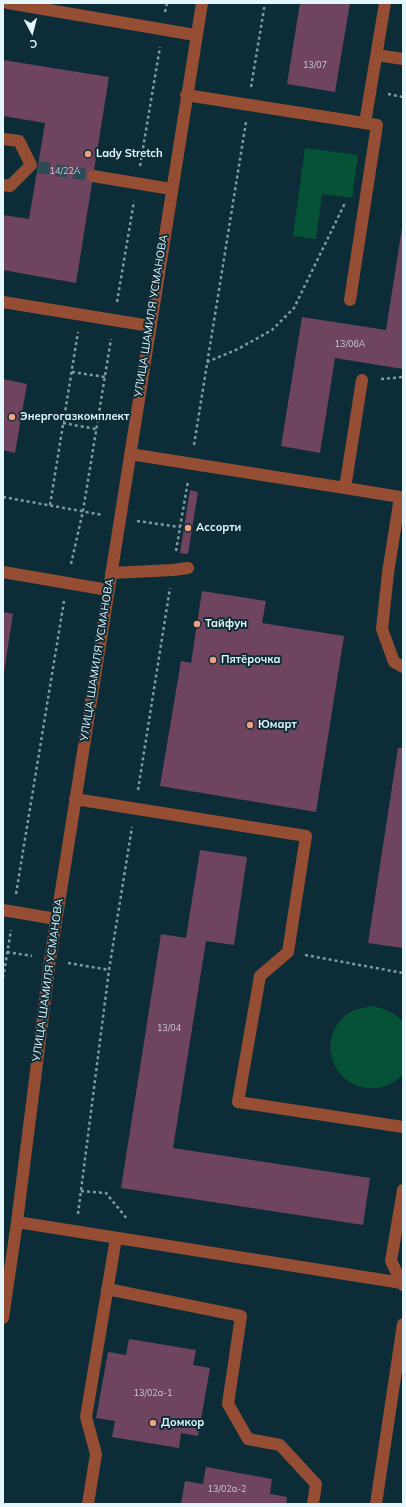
<!DOCTYPE html>
<html>
<head>
<meta charset="utf-8">
<style>
  body { margin:0 }
  #map { position:relative; width:406px; height:1507px; overflow:hidden; background:#0c2d37; font-family:Mulish,sans-serif }
  canvas { display:block }
  .frame { position:absolute; inset:0; border:4px solid #e5f7fe; pointer-events:none }
  .north { position:absolute; left:12px; top:12px; width:40px; height:40px; -webkit-text-stroke:3px #0c2d37; paint-order:stroke; rotate:173deg; font-size:11px; font-weight:700; line-height:16px; text-align:center; color:#e5f7fe }
  .north::after { content:''; display:block; margin:auto; width:14px; height:18px; background:#e5f7fe; clip-path:polygon(50% 0,100% 100%,50% 72%,0 100%) }
</style>
</head>
<body>
<div id="map">
<canvas width="406" height="1507"></canvas>
<div class="frame"></div>
<div class="north">С</div>
</div>
<script>
const c = document.querySelector('canvas').getContext('2d');
c.lineJoin = 'round';
function fill(path, color) {
  c.fillStyle = color;
  c.fill(path, 'evenodd');
}
function strokePath(path, color, width, dash) {
  c.strokeStyle = color;
  c.lineWidth = width;
  c.lineCap = dash ? 'butt' : 'round';
  c.setLineDash(dash || []);
  c.stroke(path);
}
function drawText(font, color, halo, rows, align = 'center') {
  c.font = font + ' Mulish,sans-serif';
  c.lineWidth = 4;
  c.setLineDash([]);
  c.textBaseline = 'middle';
  c.strokeStyle = halo;
  c.fillStyle = color;
  for (const [text, x, y, turn = 0] of rows) {
    c.save();
    c.translate(x, y);
    c.rotate((+turn || 0) * Math.PI / 180);
    c.textAlign = isNaN(turn) ? turn : align;
    if (halo) c.strokeText(text, 0, 0);
    c.fillText(text, 0, 0);
    c.restore();
  }
}
const green = new Path2D(`
  M305,148L358,155L352,198L322,194L316,239L293,236Z
  M372,1006C385,1009 394,1012 403,1022V1074C396,1082 385,1088 374,1088C334,1090 315,1041 346,1015C353,1009 363,1008 372,1006Z`);
const building = new Path2D(`
  M300,3H350L335,92L287,84Z
  M3,60L109,77L76,283L3,270V215L29,219L45,123L3,116Z
  M402,228L403,369L335,358L320,453L281,446L302,317L386,330Z
  M3,379L27,384L15,453L3,450Z
  M190,490L198,492L188,554L180,553Z
  M202,591L266,601L262,623L344,636L316,812L160,786L181,661L191,663Z
  M3,612L13,614L4,672H3Z
  M398,748H403V948L368,943Z
  M200,850L247,857L234,945L206,941L173,1148L370,1178L363,1225L121,1188L161,934L186,938Z
  M129,1339L196,1350L193,1365L210,1368L198,1436L181,1433L179,1448L112,1437L115,1421L96,1418L108,1352L126,1355Z
  M206,1467L272,1479L270,1494L287,1497L286,1504H181L185,1481L203,1484Z`);
const minorTunnel = new Path2D(`
  M38,167L93,176`);
const path = new Path2D(`
  M165,12L167,3
  M251,87L265,3
  M388,94L403,97
  M140,166L160,47
  M117,302L134,201
  M207,362L238,349L272,330L294,308L345,203
  M72,372L105,377
  M381,379L403,377
  M63,423L96,429
  M194,445L246,122
  M3,497L103,515
  M50,505L78,332
  M137,521L180,527
  M176,551L188,481
  M71,564L83,511L111,339
  M138,790L170,588
  M16,894L64,601
  M7,952L32,956
  M305,955L403,973
  M68,963L109,970
  M3,978L11,930
  M81,1191L106,1193L128,1220
  M78,1214L109,970L132,827`);
const minor = new Path2D(`
  M8,3L195,35
  M377,55L403,59
  M186,95L377,125L350,300
  M365,123L385,3
  M3,139L19,141L31,165
  M93,176L171,189
  M3,185L10,186L31,165
  M3,302L150,326
  M130,454L345,488L362,380
  M345,488L400,497L388,573L382,629L394,662L403,667
  M3,572L108,590
  M111,573L173,570L188,568
  M75,799L306,836L288,952L260,976L238,1102L403,1127
  M3,910L56,919
  M403,1190L391,1261L403,1285
  M17,1222L402,1283
  M107,1289L241,1316L228,1404L248,1439L280,1445L316,1484L313,1504
  M3,1318L17,1222L50,960L202,3
  M88,1504L96,1454L86,1417L116,1238
  M376,1504L403,1324`);
const markers = [
  [88,154,4,"#f3a081"],
  [12,417,4,"#f3a081"],
  [188,528,4,"#f3a081"],
  [197,624,4,"#f3a081"],
  [213,660,4,"#f3a081"],
  [250,725,4,"#f3a081"],
  [153,1423,4,"#f3a081"]
];
const numberNames = [
  ["13/07",315,65],
  ["14/22А",65,171],
  ["13/06А",350,344],
  ["13/04",169,1028],
  ["13/02a-1",153,1393],
  ["13/02a-2",227,1489]
];
const poiNames = [
  ["Lady Stretch",96,154],
  ["Энергогазкомплект",20,417],
  ["Ассорти",196,528],
  ["Тайфун",205,624],
  ["Пятёрочка",221,660],
  ["Юмарт",258,725],
  ["Домкор",161,1423]
];
const streetNames = [
  ["УЛИЦА ШАМИЛЯ УСМАНОВА",151,316,-81],
  ["УЛИЦА ШАМИЛЯ УСМАНОВА",97,660,-81],
  ["УЛИЦА ШАМИЛЯ УСМАНОВА",48,980,-82]
];
fill(green, '#065236');
fill(building, '#6e445f');
strokePath(minorTunnel, '#2d4b55', 12, [12, 6]);
strokePath(path, '#819aa2', 2.5, [3, 3]);
strokePath(minor, '#954e33', 12);
for (const [x, y, r, color] of markers) {
  const dot = new Path2D();
  dot.arc(x, y, r, 0, 2 * Math.PI);
  c.fillStyle = color;
  c.fill(dot);
  strokePath(dot, '#0c2d37', 1.5);
}
drawText('9px', '#c7cad6', null, numberNames);
drawText('bold 11px', '#e5f7fe', '#0c2d37', poiNames, 'left');
drawText('11px', '#e5f7fe', '#0c2d37', streetNames);
</script>
</body>
</html>
